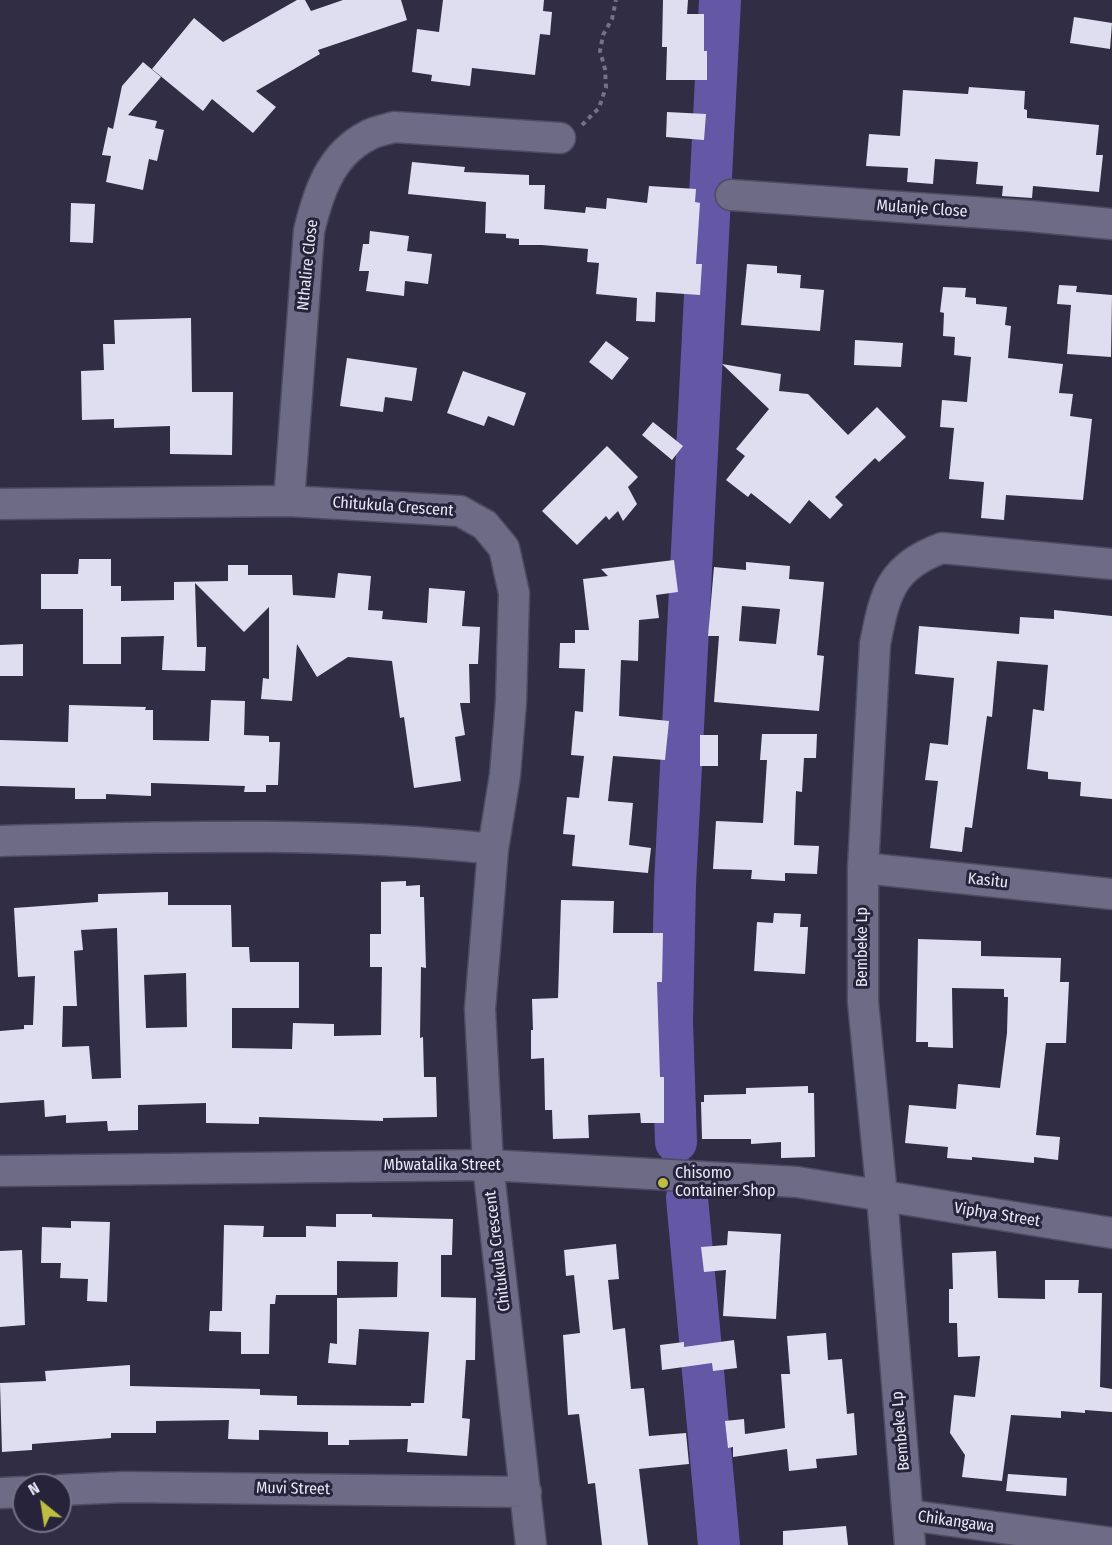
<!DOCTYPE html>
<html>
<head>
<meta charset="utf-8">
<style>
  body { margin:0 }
  #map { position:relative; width:1112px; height:1545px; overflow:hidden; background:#302d45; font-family:"Fira Sans Condensed",sans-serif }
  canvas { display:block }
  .north { position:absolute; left:12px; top:1473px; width:60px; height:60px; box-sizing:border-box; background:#26233a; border:2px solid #747186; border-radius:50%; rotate:330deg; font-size:16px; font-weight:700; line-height:24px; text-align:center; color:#e8e7f7 }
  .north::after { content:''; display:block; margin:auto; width:21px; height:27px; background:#bfbe41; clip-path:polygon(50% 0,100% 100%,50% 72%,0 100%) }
</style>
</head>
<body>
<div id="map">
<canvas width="1112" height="1545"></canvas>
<div class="north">N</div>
</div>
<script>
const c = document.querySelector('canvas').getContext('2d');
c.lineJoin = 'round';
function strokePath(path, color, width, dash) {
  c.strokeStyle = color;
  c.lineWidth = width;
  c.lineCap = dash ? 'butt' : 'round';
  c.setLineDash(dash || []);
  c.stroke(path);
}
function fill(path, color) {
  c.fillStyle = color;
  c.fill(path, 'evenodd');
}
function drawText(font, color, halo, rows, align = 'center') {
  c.font = font + ' "Fira Sans Condensed",sans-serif';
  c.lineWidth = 6;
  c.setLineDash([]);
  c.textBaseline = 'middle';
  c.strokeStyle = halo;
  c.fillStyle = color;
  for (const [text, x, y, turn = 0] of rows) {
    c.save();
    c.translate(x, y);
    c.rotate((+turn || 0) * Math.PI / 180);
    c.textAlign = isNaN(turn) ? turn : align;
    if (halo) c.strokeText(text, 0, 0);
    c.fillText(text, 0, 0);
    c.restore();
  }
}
const river = new Path2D(`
  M676,1142L672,1021L675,884L720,0
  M687,1198L719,1545`);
const building = new Path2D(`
  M297,0H305L311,11L343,0H401L407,20L318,50L320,54L256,91L276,107L253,133L212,99L203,111L152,69L194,18L223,42Z
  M443,0H544L543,11L552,12L550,35L540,34L535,75L472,68L470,86L431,81L432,75L412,72L417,29L439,32Z
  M663,0H688L687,14H704V51H707V80H666L667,47H662Z
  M1074,17L1112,23L1110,49L1070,43Z
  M143,62L161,77L128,115L157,121L155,128L164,130L157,161L149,159L143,190L106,182L111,156L102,155L108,127L113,129L122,86Z
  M969,87L1025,91L1024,109L1027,110V118L1099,125L1096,155H1103L1099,192L1033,186L1032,198L1002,196L1003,186L976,184L978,162L935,159L933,184L907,182L908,168L866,166L869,134L900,136L903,90L968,94Z
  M667,112L706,114L704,140L666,137Z
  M412,162L465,167L464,172L529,175V185H545L544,209L585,213L586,207L606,209L607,198L647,203L649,186L696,189L695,202L700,203L696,264H702L700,295L656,292L655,322L636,321L637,298L596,294L599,263L587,262L588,249L542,245H519V239L506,238V234L485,233L486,202L408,194Z
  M71,203L95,204L93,243L70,242Z
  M370,231L409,236L407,251L432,254L428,284L405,281L404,296L366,291L369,271H359L363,244H369Z
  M747,264L777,266V273L801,275L800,288L824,290L820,331L741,325Z
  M1059,285L1077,286L1076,292L1112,295L1111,357L1067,354L1071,305L1057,304Z
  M943,287L966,288L965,297L976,298V304L1007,307L1005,325L1011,326L1008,358L1063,364L1059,393L1073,394L1070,416L1092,419L1083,500L1006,495L1004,520L981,518L984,482L949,479L954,428L940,427L942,400L967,402L971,357L954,355L955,337L943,336L944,313L940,312Z
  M191,318L192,392H233L232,455L170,454V426L114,428V419L82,420L81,371L104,370L103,344H115L114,320Z
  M855,340L903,343L901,367L854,365Z
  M606,341L629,358L612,380L589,362Z
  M347,358L417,368L412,401L385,397L383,412L340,406Z
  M722,364L781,374L779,391L808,394L848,435L877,407L906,437L879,462L875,458L835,497L843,505L830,519L809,500L790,524L751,493L748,497L726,480L745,456L736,449L769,409Z
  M463,371L526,393L514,426L488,416L484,426L447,413Z
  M653,422L683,446L672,460L642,435Z
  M607,446L638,477L628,487L637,504L623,521L618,511L609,520L606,516L577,545L542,511Z
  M79,559H111V586H121V601L174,600V582L228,581V565H248V575H292L293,595L335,598L338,573L371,576L368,610L383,611L382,619L427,623L429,588L465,591L462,626L480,627L478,664H469L470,703H460L465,735L455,737L461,781L414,788L404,717L400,718L392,661L348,657L317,677L297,644L292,701L261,699L263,678L269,679V607L244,632L195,583L197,647H206L205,671L162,670L164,636L121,637V664H83V609H41V574H78Z
  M674,560L678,592L656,595L659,618L639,620L638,661L621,660L619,716L669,721L665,760L613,756L608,801L633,803L629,845L651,848L648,873L572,866L575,835L563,834L567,797L579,798L584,756L571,755L575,711L583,712L585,669L559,668L560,643H575V630H589L583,579L608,576L601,569Z
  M746,562L790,566L789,579L824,582L817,655L824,656L819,711L714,702L719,636H708L714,567L746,570ZM742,606L780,609L776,644L739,641Z
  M1054,610L1112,616V799L1080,796L1081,782L1048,779V772L1027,769L1033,709L1044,711L1048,665L997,661L992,717L987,716L972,828L965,827L962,852L930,848L938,781L925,780L930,743L948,745L954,678L915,674L919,626L1019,634L1020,617L1054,619Z
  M23,644V676H0V645Z
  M211,700L245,701L244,735L269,736V742H280L278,785H266V792H244L245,786L151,783V796L106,794V799H75V788L0,786V740L68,742L69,705L146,707L145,710H153V740L209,741Z
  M762,734H817L816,758H804L802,792L796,791L794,845L819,846L817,874L785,873V881L751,879L752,870L713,869L716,821L763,823L767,760H760Z
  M700,735H718V766H700Z
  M406,881V886L420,885V897H424L426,968L421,967L420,1038L423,1037L424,1077H436L437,1117L383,1118V1121L259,1117V1124L206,1123V1103L138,1105V1130L108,1131L107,1121L66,1123V1115L45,1117L44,1100L0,1103V1031L24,1029V1025H33L35,976L18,977L14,908L98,902V894L168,892V905H231L232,947H249L250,962H299V1008H232V1048L292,1049L293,1023L334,1024V1036L381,1035L382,967H370V934H381V882ZM117,928L121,1078L92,1079L89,1046L62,1047L63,1006H77L74,951L83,950L81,930ZM186,973L187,1027L146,1028L144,975Z
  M561,900L614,901L613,933H663L662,982H657L660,1077H664V1123H641L640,1113L588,1115L589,1138L553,1139L552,1110H545L544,1058L531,1059V1030H533L532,999L558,998Z
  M774,913L801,914L800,927H808L805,974L754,971L757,922L773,923Z
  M918,939L981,941V956L1061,958L1060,982H1069L1066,1043H1046L1036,1135L1060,1137L1058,1160L1034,1157V1163L972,1157V1160L947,1158L948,1147L905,1143L909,1105L956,1109L958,1084L1000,1088L1007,1033L1008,997H1004V989L952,988L953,1048L928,1047V1042H916Z
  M808,1086V1093H814L815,1157L781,1158V1142L751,1144V1139H702L701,1102H704V1095L746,1094V1088Z
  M336,1214H372V1217L453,1219L452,1255H441V1297L476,1298L475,1360H466L462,1418L470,1419L467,1456L407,1452L408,1439L349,1440V1445H328V1432L259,1430V1440L228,1439L229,1420L156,1421V1433H111V1438L32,1444V1450L2,1452L0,1383L46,1381L45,1371L130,1365V1386L260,1389V1395L297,1396V1405L411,1406V1403H424L429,1332L359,1329L356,1365L328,1363L330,1343L337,1344V1298L397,1297L398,1262L337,1261V1295H276L275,1304H270L269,1354H241V1332L209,1331L210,1311H222L224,1225L264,1226L263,1237H306V1226L336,1227Z
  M71,1221L110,1222L107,1302L87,1301L88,1279L60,1278L61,1263H41L42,1227L71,1228Z
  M728,1231L781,1234L776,1319L723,1316L726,1270L704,1272L701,1247L727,1245Z
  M616,1244L619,1279L608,1280L613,1330L625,1328L631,1389L644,1388L649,1436L686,1433L689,1464L639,1469L648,1545H602L595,1483L588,1484L579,1414L568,1415L563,1335L580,1333L574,1275L566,1276L564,1250Z
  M22,1250L25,1325L0,1327V1251Z
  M996,1251L998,1298L1045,1299V1280H1079L1078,1293H1102L1100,1387L1112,1389V1412L1085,1410V1413L1061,1411V1418L1011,1415L1002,1481L962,1477L965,1455L950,1433L954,1395L975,1397L980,1356L958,1357L957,1323H949V1289H953L952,1253Z
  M826,1333L828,1360L842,1359L847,1414L854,1413L857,1455L816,1459L817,1468L789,1471L787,1449L733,1457V1447L728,1448L725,1421L744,1419L745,1434L785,1428L781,1374H790L787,1336Z
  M734,1340L737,1368L713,1371L712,1363L662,1370L660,1345L684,1342V1347Z
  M1008,1474L1067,1478L1066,1496L1006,1491Z
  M846,1526L848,1545H783V1531Z`);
const path = new Path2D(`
  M582,125L599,108L606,87L605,69L600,51L603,35L612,19L616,0`);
const minor = new Path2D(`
  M731,195L1029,216L1112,224
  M289,501L309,231C318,194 330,155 367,136C375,131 385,130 394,127L560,138
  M0,504L289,501L460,511L485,525L504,548L514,593L511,702L505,775L493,849L480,1009L488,1165L531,1545
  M0,841C164,837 330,831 493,849
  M863,868L1112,894
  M0,1171L488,1165L797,1182L1112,1233
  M60,1490L125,1487L526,1492
  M0,1493L24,1492
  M908,1515L1112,1543
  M910,1545L882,1196L863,1002V868L875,644C885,594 890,567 942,548L1112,564`);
const markers = [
  [663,1183,6,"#bfbe41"]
];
const streetNames = [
  ["Mulanje Close",922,209,4],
  ["Nthalire Close",308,265,-84],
  ["Chitukula Crescent",393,507,4],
  ["Kasitu",988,881,6],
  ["Bembeke Lp",863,947,-90],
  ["Mbwatalika Street",442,1166],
  ["Viphya Street",997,1215,9],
  ["Chitukula Crescent",498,1251,-97],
  ["Bembeke Lp",901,1431,-95],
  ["Muvi Street",293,1489,1],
  ["Chikangawa",956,1522,8]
];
const poiNames = [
  ["Chisomo",675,1174],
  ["Container Shop",675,1192]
];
strokePath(river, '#6457a6', 42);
fill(building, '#dfdef0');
strokePath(minor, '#4e4c60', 33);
strokePath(path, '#747287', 4, [4.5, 4.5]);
strokePath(minor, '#6e6b87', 30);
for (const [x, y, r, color] of markers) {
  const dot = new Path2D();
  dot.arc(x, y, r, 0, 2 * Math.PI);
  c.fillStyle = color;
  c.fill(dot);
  strokePath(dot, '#26233a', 2);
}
drawText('16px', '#e8e7f7', '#26233a', streetNames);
drawText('16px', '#e8e7f7', '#26233a', poiNames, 'left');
</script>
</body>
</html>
